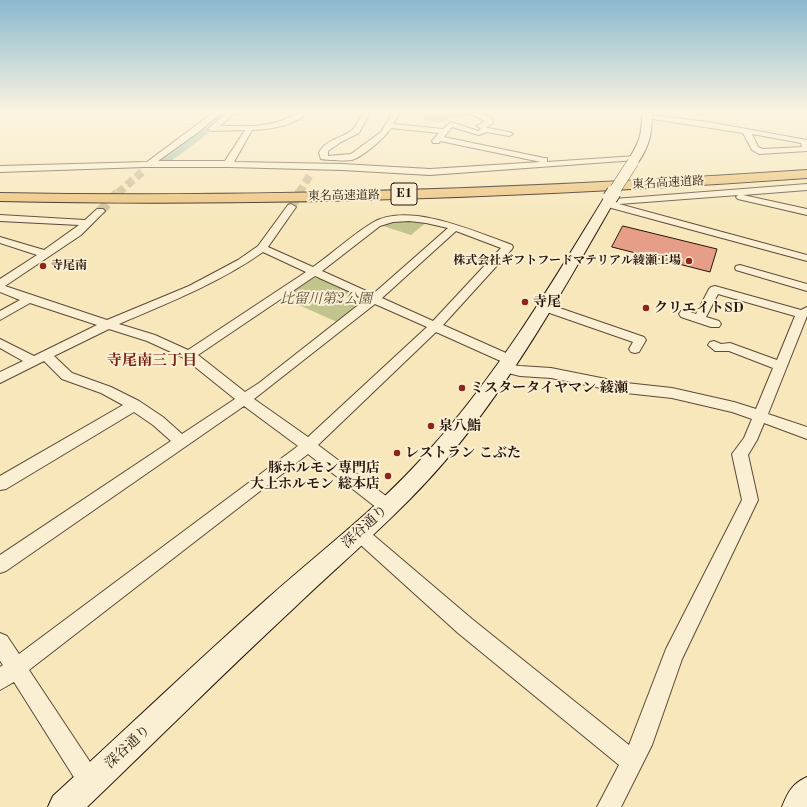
<!DOCTYPE html>
<html>
<head>
<meta charset="utf-8">
<style>
  body { margin:0 }
  canvas { display:block; background:#f7e7ba }
</style>
</head>
<body>
<canvas width="807" height="807"></canvas>
<script>
const c = document.querySelector('canvas').getContext('2d');
c.lineJoin = 'round';
function fill(path, color) {
  c.fillStyle = color;
  c.fill(path, 'evenodd');
}
function strokePath(path, color, width, dash) {
  c.strokeStyle = color;
  c.lineWidth = width;
  c.lineCap = dash ? 'butt' : 'round';
  c.setLineDash(dash || []);
  c.stroke(path);
}
function drawText(font, color, halo, rows, align = 'center') {
  c.font = font + ' "Old Standard TT","Noto Serif JP",serif';
  c.lineWidth = 4;
  c.setLineDash([]);
  c.textBaseline = 'middle';
  c.strokeStyle = halo;
  c.fillStyle = color;
  for (const [text, x, y, turn = 0] of rows) {
    c.save();
    c.translate(x, y);
    c.rotate((+turn || 0) * Math.PI / 180);
    c.textAlign = isNaN(turn) ? turn : align;
    if (halo) c.strokeText(text, 0, 0);
    c.fillText(text, 0, 0);
    c.restore();
  }
}
const green = new Path2D(`
  M425,111H466L475,115L451,118C445,125 432,122 423,119Z
  M396,221H412L427,222L411,235L383,226Z
  M311,278C328,278 346,291 361,298L362,302L337,322L281,297Z`);
const river = new Path2D(`
  M216,111H233L205,136L171,161L165,162L159,161L156,157L159,153L193,130Z`);
const building = new Path2D(`
  M623,226L717,249L710,272L612,247Z`);
const streetTunnelFar1 = new Path2D(`
  M118,193L142,172
  M299,193L310,175`);
const streetTunnel = new Path2D(`
  M291,207L300,192
  M100,211L119,192`);
const street = new Path2D(`
  M215,111H223L200,131L158,161H225L245,130L212,131L208,129L229,111H274L270,113H235L220,126C241,126 263,128 283,120C292,117 299,110 309,111C295,126 272,129 252,130L234,162L342,164L430,169L541,162L440,141L439,143H433L432,141L439,133L391,128C385,138 362,157 352,160C346,161 326,160 321,159L319,153C324,140 343,138 352,130C357,126 360,116 364,111H371L359,133L341,142L328,151V156L351,154L381,132L394,111H401L393,124L443,129L451,122L478,131L481,129L477,126L485,121L465,111H474L492,118L493,123L486,127L488,128L509,132L513,134L509,136L487,132L479,135L452,127L444,137L544,158H547V162L636,156L640,158L636,160L430,175L342,170L228,167H145L0,172V166L147,162Z
  M643,114L708,122L807,140V151L759,154L752,150L743,133L646,118H643ZM752,134L801,143L802,147L763,149L758,147Z
  M807,184V190L743,195L807,209V215L738,199L736,197L738,195L619,204L807,255V261L604,206L602,204L604,202H609L614,199Z
  M291,204L296,207L268,247L313,267C333,253 352,235 372,223C408,201 476,232 512,245L513,247L512,249L443,325L515,357L516,360L515,363L510,364L505,363L436,332L318,445L394,502L396,507L394,512L388,514L382,512L308,454L29,670L98,774L101,782L98,790L90,793L82,790L14,682L0,690V667L3,665L0,661V633L7,636L19,654L298,446L244,406L6,571L0,573V555L171,441L153,425L134,412L6,489L0,490V476L123,405L101,393L62,379L44,361L0,383V372L23,361L0,348V339L34,356L97,325L30,303L0,320V311L20,300L0,292V279L37,255L0,243V237L44,250L79,225L0,221V215L85,220L97,209H103L105,211L81,235L5,286L107,320L189,286L238,260L258,246L288,205ZM409,221L426,223L448,228L373,294L322,271L380,226L393,222ZM456,231L501,248L433,321L382,298ZM263,252L306,272L188,350L155,335L119,324C168,303 219,283 263,252ZM315,276L366,299L259,383L245,392L198,355ZM375,304L427,327L308,437L254,399ZM109,329L147,341L184,358L235,399L182,434L163,417L139,401L111,387L72,373L54,356Z
  M740,265L807,284V291L736,270L735,268L736,266Z
  M715,286L801,310L807,307V316L768,414L807,427V439L764,423L757,440L748,455L758,500L682,659L652,745L621,807H597L619,765L458,633L353,538L350,533L353,528L359,526L365,528L472,619L629,745L666,649L742,500L732,454L744,438L752,419L732,412L672,398L626,393L551,378L520,376L500,371L498,368L500,365L505,364L520,366L551,368L626,383L672,388L734,402L756,409L773,368L729,351H715L708,345L710,342L714,341L721,344L730,343L777,360L795,316L718,294L706,317L719,321L721,324L719,327H711L681,317L679,314L681,311L685,310L696,314L709,289L711,287Z
  M545,303L644,337L646,340L639,352L635,353L631,352L629,349L633,342L541,310L539,307L541,304Z`);
const secondary = new Path2D(`
  M642,111H652C652,133 650,146 637,164H629L627,162C640,141 642,136 642,111Z
  M610,194L614,195L616,198C564,289 513,380 445,461C399,515 344,560 293,609C223,674 156,741 87,807H48L53,796C125,730 195,663 268,598C323,549 383,504 431,448C499,372 551,285 604,198L606,195Z
  M807,777V807H782C788,792 792,784 807,777Z`);
const highway = new Path2D(`
  M807,170V178C539,197 269,207 0,201V193C269,198 539,188 807,170Z`);
const secondaryBridgeFar1 = new Path2D(`
  M613,193L633,162`);
const secondaryBridge = new Path2D(`
  M610,198L614,192`);
const markers = [
  [689,261,4,"#8f2418"],
  [43,266,4,"#8f2418"],
  [525,302,4,"#8f2418"],
  [646,308,4,"#8f2418"],
  [462,388,4,"#8f2418"],
  [431,426,4,"#8f2418"],
  [397,453,4,"#8f2418"],
  [388,476,4,"#8f2418"]
];
const farStreetnames = [
  ["東名高速道路",668,183,-3],
  ["東名高速道路",344,196,-1]
];
const farPoinames = [
  ["株式会社ギフトフードマテリアル綾瀬工場",681,261],
  ["寺尾南",51,266,"left"]
];
const shields = [
  [404,194,26]
];
const shieldNames = [
  ["E1",404,194]
];
const parkNames = [
  ["比留川第2公園",326,299]
];
const poiNames = [
  ["寺尾",533,302],
  ["クリエイトSD",654,308],
  ["ミスタータイヤマン 綾瀬",470,388],
  ["泉八鮨",439,426],
  ["レストラン こぶた",405,453],
  ["豚ホルモン専門店",380,468,"right"],
  ["大上ホルモン 総本店",380,484,"right"]
];
const streetNames = [
  ["深谷通り",365,527,-42],
  ["深谷通り",128,747,-43]
];
const neighbourhoodNames = [
  ["寺尾南三丁目",152,361]
];
fill(green, '#c1c48d');
fill(river, '#9ec1aa');
fill(building, '#e69e88');
strokePath(building, '#27150d', 1);
strokePath(streetTunnelFar1, '#cdbd97', 8, [8, 4]);
strokePath(streetTunnel, '#cdbd97', 10, [10, 5]);
strokePath(street, '#5b4a38', 2);
strokePath(secondary, '#27150d', 2);
strokePath(highway, '#27150d', 2);
fill(street, '#faefd2');
fill(secondary, '#faefd2');
fill(highway, '#ecc47d');
strokePath(secondaryBridgeFar1, '#27150d', 12, []);
strokePath(secondaryBridge, '#27150d', 16, []);
strokePath(secondaryBridgeFar1, '#faefd2', 11);
strokePath(secondaryBridge, '#faefd2', 14);
const sky = c.createLinearGradient(0, 0, 0, 224);
sky.addColorStop(0, '#8ab9cf');
sky.addColorStop(0.5, '#fbf4e0');
sky.addColorStop(1, '#fbf4e000');
c.fillStyle = sky;
c.fillRect(0, 0, 807, 224);
for (const [x, y, r, color] of markers) {
  const dot = new Path2D();
  dot.arc(x, y, r, 0, 2 * Math.PI);
  c.fillStyle = color;
  c.fill(dot);
  strokePath(dot, '#faefd2', 1.5);
}
drawText('12px', '#27150d', '#faefd2', farStreetnames);
drawText('bold 12px', '#27150d', '#faefd2', farPoinames, 'right');
for (const [x, y, w] of shields) {
  const box = new Path2D();
  box.roundRect(x - w / 2, y - 11, w, 22, 3);
  c.fillStyle = '#faefd2';
  c.fill(box);
  strokePath(box, '#27150d', 1);
}
drawText('bold 13px', '#27150d', null, shieldNames);
drawText('italic 14px', '#5d523a', '#faefd2', parkNames);
drawText('bold 14px', '#27150d', '#faefd2', poiNames, 'left');
drawText('14px', '#27150d', '#faefd2', streetNames);
drawText('bold 15px', '#7a1f14', '#faefd2', neighbourhoodNames);
</script>
</body>
</html>
